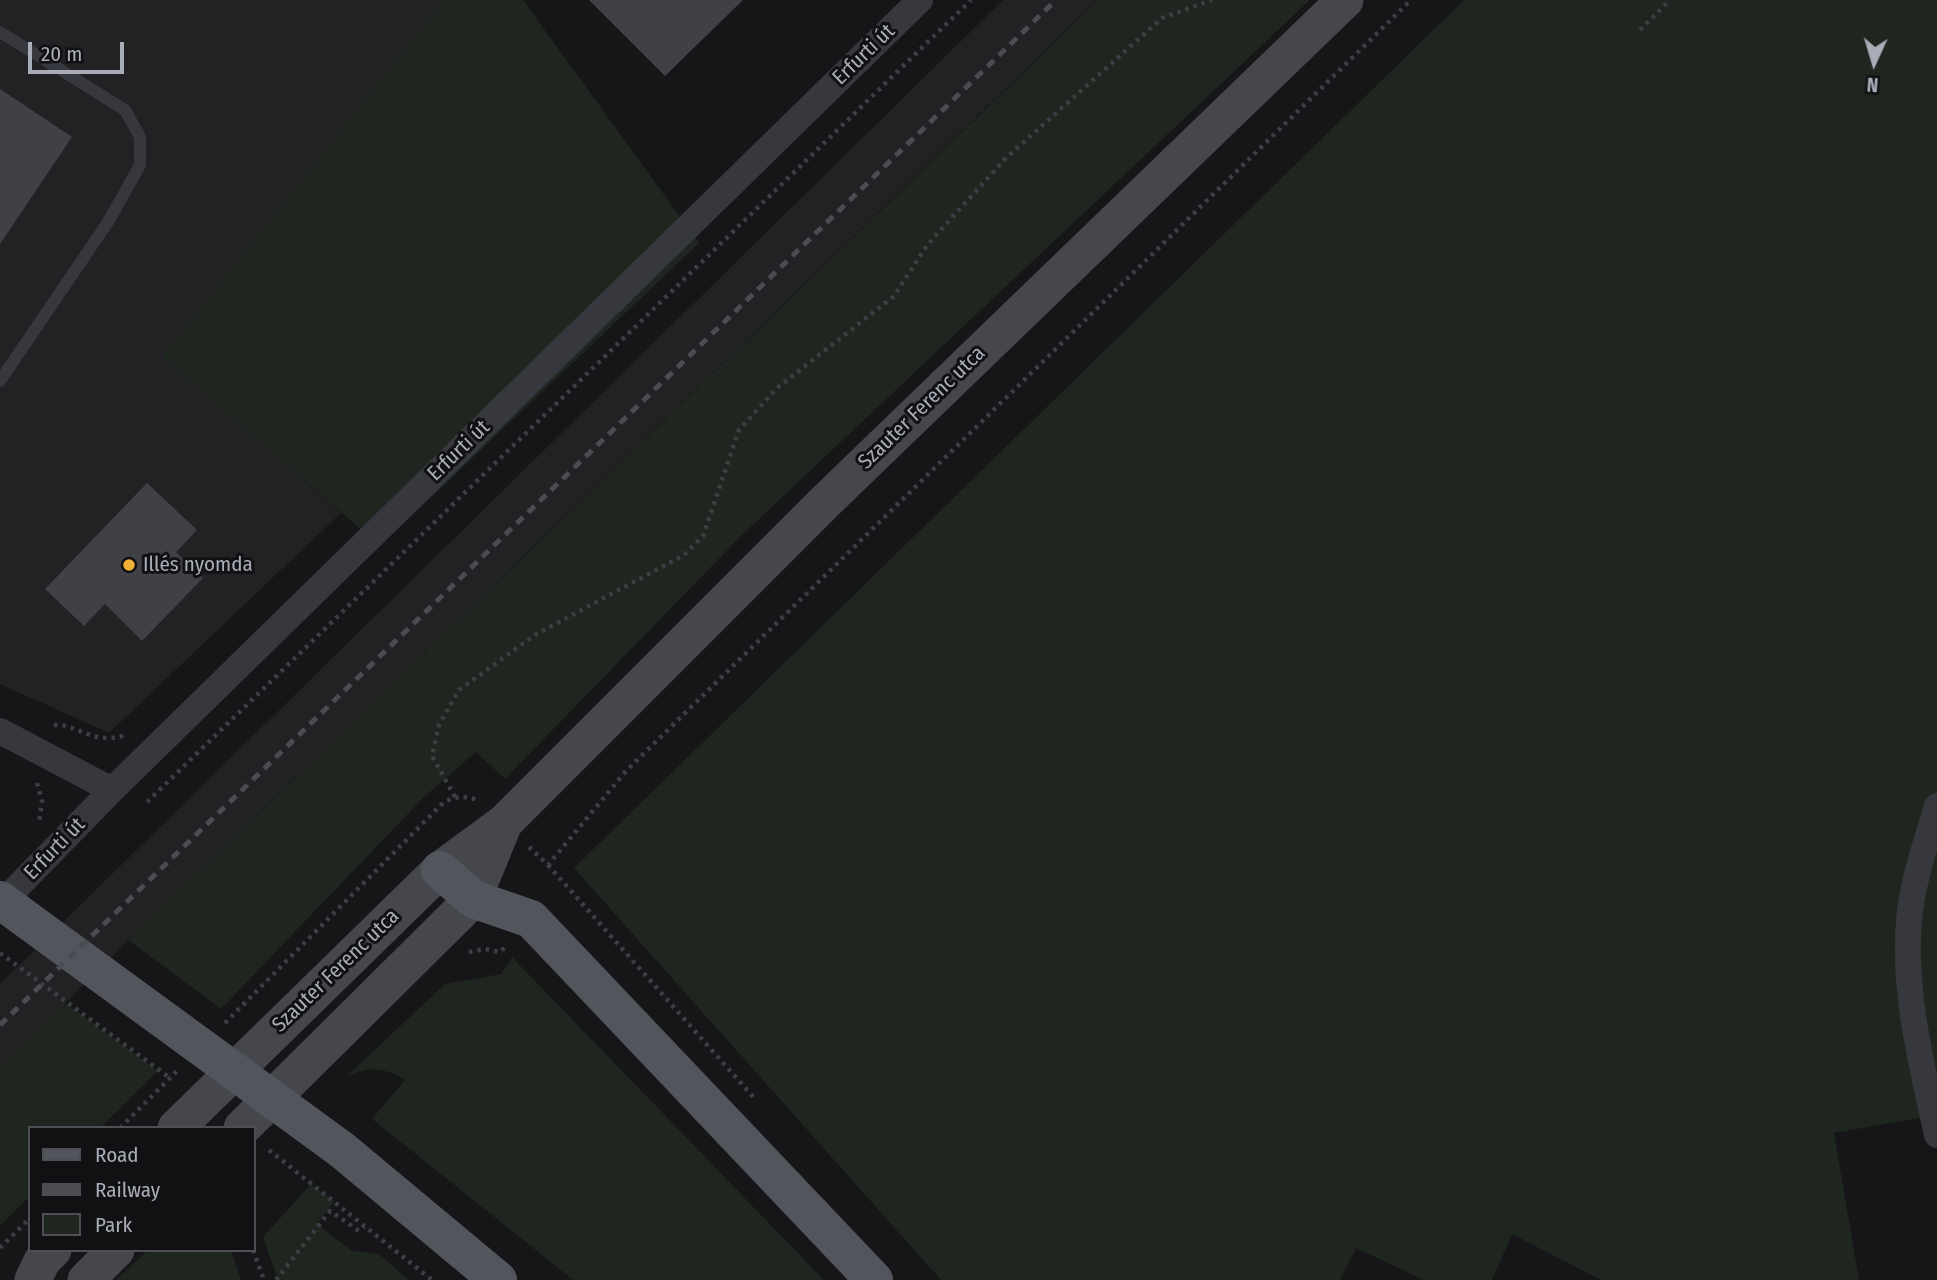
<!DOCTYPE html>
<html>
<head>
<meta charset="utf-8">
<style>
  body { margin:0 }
  #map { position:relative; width:1937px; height:1280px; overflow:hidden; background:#161618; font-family:"Fira Sans Condensed",sans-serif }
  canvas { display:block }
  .legend { position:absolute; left:28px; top:1126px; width:228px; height:126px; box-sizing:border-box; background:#111113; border:2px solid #4d4f55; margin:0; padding:9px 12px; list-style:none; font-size:21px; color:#a8adb8 }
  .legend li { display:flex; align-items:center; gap:14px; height:35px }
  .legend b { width:35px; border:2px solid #4d4f55 }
  .north { position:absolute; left:1839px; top:28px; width:70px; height:70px; -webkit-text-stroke:5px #111113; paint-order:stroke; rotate:184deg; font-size:19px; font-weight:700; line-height:28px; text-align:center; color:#a8adb8 }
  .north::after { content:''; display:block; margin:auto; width:24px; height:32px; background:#a8adb8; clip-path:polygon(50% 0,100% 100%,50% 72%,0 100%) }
  .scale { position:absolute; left:28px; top:42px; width:96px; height:32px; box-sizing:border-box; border:4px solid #a8adb8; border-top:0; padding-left:9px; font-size:21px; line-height:24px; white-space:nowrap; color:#a8adb8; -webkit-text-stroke:5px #111113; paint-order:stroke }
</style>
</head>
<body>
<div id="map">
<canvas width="1937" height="1280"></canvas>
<ul class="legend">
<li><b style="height:9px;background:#53555c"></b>Road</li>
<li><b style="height:9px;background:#4a4c52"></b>Railway</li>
<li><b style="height:19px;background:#1e261f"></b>Park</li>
</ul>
<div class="north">N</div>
<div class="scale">20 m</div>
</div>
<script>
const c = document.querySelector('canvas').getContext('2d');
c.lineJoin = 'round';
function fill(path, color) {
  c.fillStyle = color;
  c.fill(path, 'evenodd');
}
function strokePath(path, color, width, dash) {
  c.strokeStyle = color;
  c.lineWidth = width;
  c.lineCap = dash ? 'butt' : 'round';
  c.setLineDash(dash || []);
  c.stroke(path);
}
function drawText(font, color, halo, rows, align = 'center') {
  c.font = font + ' "Fira Sans Condensed",sans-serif';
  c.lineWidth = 6;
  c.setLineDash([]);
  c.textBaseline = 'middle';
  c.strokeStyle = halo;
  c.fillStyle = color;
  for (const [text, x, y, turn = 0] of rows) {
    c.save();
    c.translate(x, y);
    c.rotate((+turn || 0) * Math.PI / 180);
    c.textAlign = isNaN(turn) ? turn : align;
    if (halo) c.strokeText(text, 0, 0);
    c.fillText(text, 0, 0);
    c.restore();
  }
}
const built = new Path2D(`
  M0,0H444L163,356L341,513L109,733L0,684Z
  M1003,0H1097L136,932L0,1068V984Z`);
const green = new Path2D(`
  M444,0H523L699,243L380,546L162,357Z
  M1098,0H1310L742,535L505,779L476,752L425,796L221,1009L128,940Z
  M1464,0H1937V1115L1834,1133L1859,1280H1601L1512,1234L1492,1280H1424L1356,1248L1340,1280H941L574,868Z
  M512,957L824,1280H573L372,1119L405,1080C384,1067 371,1067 348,1075L445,984L501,974Z
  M65,1003L158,1071L100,1128H30V1196L0,1226V1068Z
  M311,1184L334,1201L317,1224L352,1251L379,1254L409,1280H278L263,1237Z
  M148,1250H231L241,1280H116Z`);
const building = new Path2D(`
  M589,0H743L665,76Z
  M0,89L72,137L0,244Z
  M147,483L197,530L176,552L203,578L142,641L105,604L84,626L45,589Z`);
const path = new Path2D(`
  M1640,30L1670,0
  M54,725C76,723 93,746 125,735
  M37,783L42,801L39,823
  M455,797L432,756L439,725L459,690L535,635L684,555L703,536L739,430L777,388L894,296L928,244L1006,158L1162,18L1212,0
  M147,802L971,0
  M529,847L548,865L626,771L1411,0
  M548,865L755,1099
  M469,952L485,949L500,952L506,946
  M0,953L170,1078
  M225,1023L444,802C457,796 466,795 479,801
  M120,1128L177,1071
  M269,1150L432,1280
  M0,1248L30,1218
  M253,1250L264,1280
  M276,1280L330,1211L359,1231L364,1226`);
const lane = new Path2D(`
  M0,32L125,110L140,137V165L108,222L0,381`);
const street = new Path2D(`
  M0,731L112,790
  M1937,806C1926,844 1912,882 1909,921C1903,994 1922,1065 1937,1135
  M0,905L112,790L920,0`);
const secondary = new Path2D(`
  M176,1128L440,870L504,823L826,501L1345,0
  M242,1128L473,899L504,823
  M33,1280L42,1261L53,1250
  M86,1280L116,1250`);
const primary = new Path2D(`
  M440,870L473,899L531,919L874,1280
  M0,900L342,1150L498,1280`);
const rail = new Path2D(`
  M0,1025L1056,0`);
const markers = [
  [129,565,7,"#f2b134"]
];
const streetNames = [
  ["Erfurti út",864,55,-44],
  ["Szauter Ferenc utca",922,408,-44],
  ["Erfurti út",459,451,-44],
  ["Erfurti út",55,849,-46],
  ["Szauter Ferenc utca",336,971,-44]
];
const poiNames = [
  ["Illés nyomda",143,565]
];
fill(built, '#222225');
fill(green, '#1e261f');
fill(building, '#404145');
strokePath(path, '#3d3f44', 4.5, [3.5, 5]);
strokePath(lane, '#37383d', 12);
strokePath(street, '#37383d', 26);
strokePath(secondary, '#45474d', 37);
strokePath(primary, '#53555c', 38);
strokePath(rail, '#4a4c52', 5, [9, 7]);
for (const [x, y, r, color] of markers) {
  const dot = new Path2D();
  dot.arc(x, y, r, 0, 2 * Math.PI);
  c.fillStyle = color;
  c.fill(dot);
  strokePath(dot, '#111113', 2.5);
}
drawText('21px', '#a8adb8', '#111113', streetNames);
drawText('21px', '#a8adb8', '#111113', poiNames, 'left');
</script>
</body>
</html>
